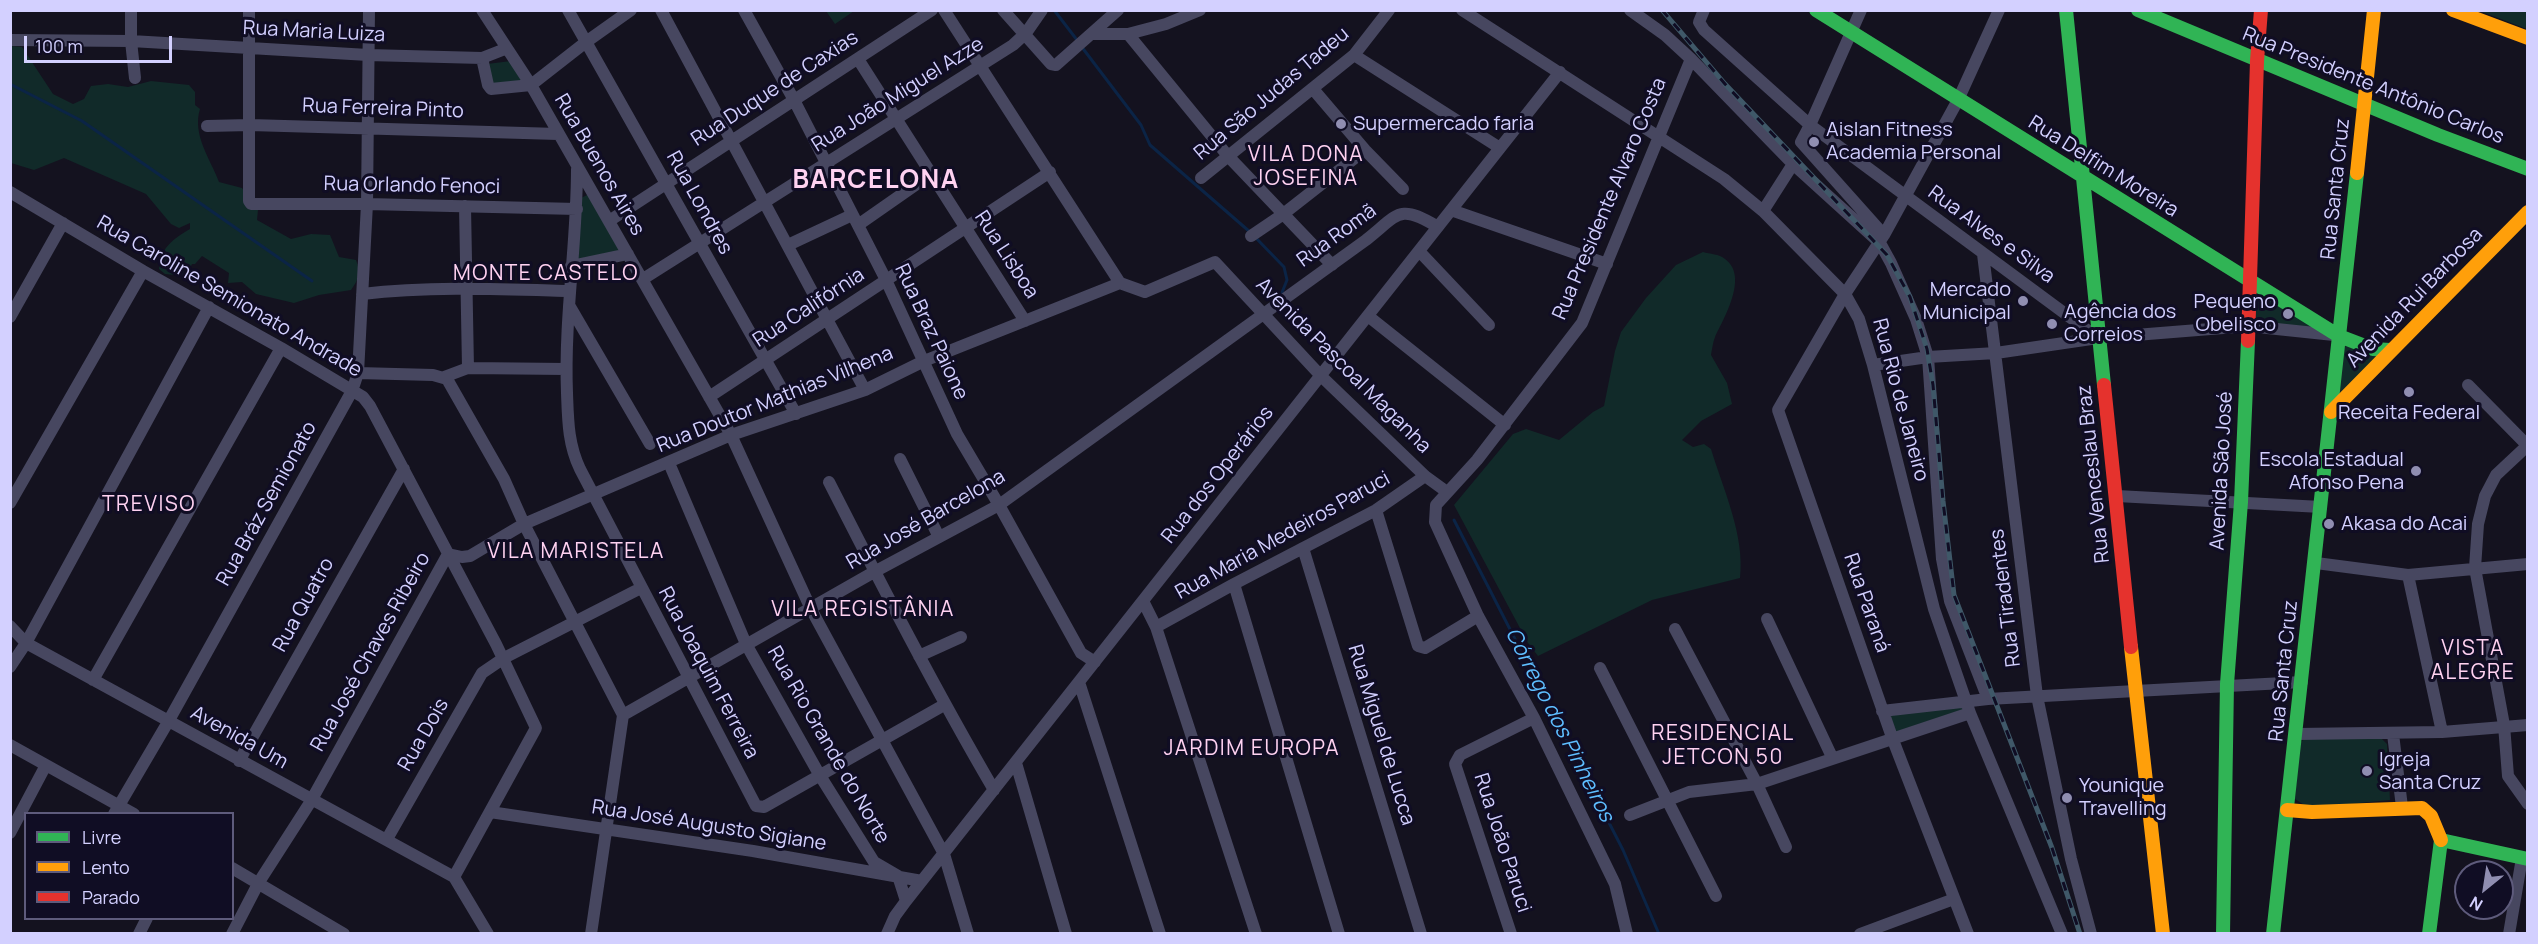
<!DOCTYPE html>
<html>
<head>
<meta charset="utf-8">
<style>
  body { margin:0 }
  #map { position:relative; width:2538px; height:944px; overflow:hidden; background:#14121f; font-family:Manrope,sans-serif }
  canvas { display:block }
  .frame { position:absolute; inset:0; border:12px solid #d3d0ff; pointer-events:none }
  .legend { position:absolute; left:24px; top:812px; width:210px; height:108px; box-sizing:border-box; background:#100d24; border:2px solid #5e5b7c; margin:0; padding:8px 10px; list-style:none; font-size:18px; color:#d3d0ff }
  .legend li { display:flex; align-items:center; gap:12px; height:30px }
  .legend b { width:30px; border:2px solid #5e5b7c }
  .north { position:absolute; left:2454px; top:860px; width:60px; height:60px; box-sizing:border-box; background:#100d24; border:2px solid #5e5b7c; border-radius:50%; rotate:210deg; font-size:16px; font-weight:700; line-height:24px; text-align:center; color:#d3d0ff }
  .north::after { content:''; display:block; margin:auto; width:21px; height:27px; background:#908eb1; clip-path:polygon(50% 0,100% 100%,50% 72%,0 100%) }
  .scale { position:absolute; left:24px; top:36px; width:148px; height:27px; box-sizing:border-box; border:3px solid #d3d0ff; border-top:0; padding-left:8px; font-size:18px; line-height:21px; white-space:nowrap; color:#d3d0ff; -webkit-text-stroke:4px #100d24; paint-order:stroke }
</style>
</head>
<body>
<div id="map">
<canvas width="2538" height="944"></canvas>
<div class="frame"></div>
<ul class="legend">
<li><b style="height:8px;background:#30b455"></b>Livre</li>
<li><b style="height:8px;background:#ff9f0a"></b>Lento</li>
<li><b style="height:8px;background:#e5322d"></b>Parado</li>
</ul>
<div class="north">N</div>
<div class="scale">100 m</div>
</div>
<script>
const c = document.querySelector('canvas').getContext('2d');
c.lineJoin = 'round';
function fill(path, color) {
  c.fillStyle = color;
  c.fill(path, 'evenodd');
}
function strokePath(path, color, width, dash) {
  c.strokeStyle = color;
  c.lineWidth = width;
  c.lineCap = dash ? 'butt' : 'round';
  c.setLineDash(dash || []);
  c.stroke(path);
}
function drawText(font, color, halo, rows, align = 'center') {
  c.font = font + ' Manrope,sans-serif';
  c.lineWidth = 6;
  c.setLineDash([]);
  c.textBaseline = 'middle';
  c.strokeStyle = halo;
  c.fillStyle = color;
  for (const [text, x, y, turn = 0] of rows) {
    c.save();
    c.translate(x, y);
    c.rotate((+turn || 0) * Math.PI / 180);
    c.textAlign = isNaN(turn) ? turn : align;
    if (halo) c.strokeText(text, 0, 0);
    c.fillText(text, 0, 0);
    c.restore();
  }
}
const green = new Path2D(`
  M826,11H854L835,24Z
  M2480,11H2527V29Z
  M11,46L22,47L53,94L73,104L84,99L91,86L108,84L128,87L151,81L189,85L195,92V105L200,109C192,135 210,158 219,182L242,188L258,210L257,220L291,239L311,234L330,235L339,257L356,260C361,273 359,279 351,290L319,295L294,303L256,294L242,282L228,283L229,273L202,256L195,264H192L186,276L165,274L159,269C160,248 173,239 190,229V223L179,228L171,224L146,194L64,158L34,170L11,163Z
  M511,61L527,84L494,85L487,64Z
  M587,195H590L622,253L576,264L581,198Z
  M1703,252C1710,254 1719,254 1725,259C1749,276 1724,318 1715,337C1713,342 1712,349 1711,355L1727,383L1732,404L1701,421L1682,440L1693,447L1704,444L1711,449C1723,489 1745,535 1740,578L1652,600L1538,656L1528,643L1454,505L1513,434L1526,429L1559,440L1593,412L1604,406L1615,351L1621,332L1646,298L1676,265Z
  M2255,285L2333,334L2256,324Z
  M2344,346L2381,354L2336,401Z
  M1963,704L1967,711L1894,736L1887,714Z
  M2306,737L2381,738L2387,744L2390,800L2309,808L2295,799L2299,744Z`);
const stream = new Path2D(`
  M1054,10L1077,40
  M1081,46L1141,125L1150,145L1250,232
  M10,84L82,121L312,281
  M1255,237L1284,267L1287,280L1281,295
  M1454,520L1623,850L1659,934`);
const street = new Path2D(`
  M131,10V41L135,78
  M249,10V201L251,204H367L577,209
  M482,10L531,85L731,435L811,609L944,854L968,934
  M568,10L796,414
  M661,10L865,390
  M744,10L794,100L886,280L957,434L999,505L1081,653L1095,662
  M944,10L1120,283
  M1003,10L1051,64L1056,65L1118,10
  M1462,10L1724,179L1763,211L1845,294L1859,319L1873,365L1934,609L1970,713L2062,934
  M1630,10L1665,35L1691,59L1793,164L1880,243L1891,263L1916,319L1928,357L1942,559L1950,601L1988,699
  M1704,10L1699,22L1704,30L1810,125L2098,338
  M1861,10L1810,125L1801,142L1884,235
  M1093,34H1128L1166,24L1200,10
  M1128,34L1228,156L1332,265
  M10,40L131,41L368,55L482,58L505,49
  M1354,55L1500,148
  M482,58L488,85L491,89L531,85L586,42L631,10
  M858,59L1025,321
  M1313,89L1365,150L1403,189
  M207,126L250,125L558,134
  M577,169C577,244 564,318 567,393C568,420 568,444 580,469L756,806L764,807L944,705
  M1201,178L1354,55L1389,10
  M10,192L143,271L281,348L363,397L370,406L496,644L536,728L454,877
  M465,206L468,368
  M1451,210L1607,264
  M1763,211L1793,164
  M609,221L932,10
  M858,225L931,174
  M1251,236L1282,215L1365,150
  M788,245L852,215
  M1419,251L1489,325
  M1983,254L2037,696L2071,859L2091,934
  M571,266L628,254
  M643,279L1013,45L1026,33L1042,10
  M1120,283L1145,292L1215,262L1321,376L1425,476L1447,492
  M362,294C431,286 499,289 569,291
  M569,305L650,444
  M1368,316L1505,425
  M10,317L63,223
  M1873,365L1928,357L1996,353L2098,338L2248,326L2334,335
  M358,373L433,375L447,379L504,479L524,524L623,715L591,934
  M444,377L468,368L566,369
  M2468,385L2528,446
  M709,397L1050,172
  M2527,446L2496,475L2485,496L2478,524L2475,568L2504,725L2508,776L2528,804
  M900,459L939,537
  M669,463L746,644L819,774L874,862L898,876L906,901
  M829,482C882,586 935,689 994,790
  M2117,496L2321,507
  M10,503L143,271
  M1376,510L1418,646L1425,648L1478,616
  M1303,548L1421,934
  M2316,563L2408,575L2528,564
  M2408,575L2442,732
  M1234,584L1339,934
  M1143,601L1156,627L1256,934
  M1767,619L1832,757
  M10,626L26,643L454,877L488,934
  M1156,627L1234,584L1376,510L1425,476
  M1675,629L1757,784L1786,847
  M919,656L961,637
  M10,667L26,643L209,307
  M1600,668L1716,896
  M93,680L281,348
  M1079,682L1160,934
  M1882,711L1988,699L2302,682
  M623,715L874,572L999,505L1366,240C1399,214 1398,203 1438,227
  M2297,734L2442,732L2528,725
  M2393,734L2402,807
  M10,745L134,814
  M239,761L404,469
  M1016,763L1066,934
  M490,812L753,851L922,881
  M114,814L168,722L352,391L358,373L367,204L369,10
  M1630,815L1689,792L1757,784L1970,713
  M10,833L46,765
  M387,839L482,673L504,658L641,588
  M232,868L344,934
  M139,934L147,918
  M232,934L259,882L311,801L448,554L462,557L470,556L524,524L731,435L865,390L924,361L1120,283
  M887,934L895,916L906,901L1560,72
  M1511,934L1455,764L1460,755L1534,718
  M1627,934L1615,884L1534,718L1478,616L1435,522L1436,505L1477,460L1582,323L1691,59
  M1860,934L1954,899
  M1968,934L1893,740L1778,410L1845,294L1884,235L1958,100L1999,10
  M2509,934L2522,858`);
const fast = new Path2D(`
  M1816,10L2339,336L2373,349L2390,350
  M2066,10L2104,385
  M2138,10L2438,135L2528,169
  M2441,840L2528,859
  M2223,934L2227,684L2241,502L2248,341
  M2273,934L2357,173
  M2429,934L2441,840`);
const slow = new Path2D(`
  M2453,10L2528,38
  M2357,173L2374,10
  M2331,412L2528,212
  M2131,647L2163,934
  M2287,810L2312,812L2422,808L2431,816L2441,840`);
const jam = new Path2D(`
  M2248,341L2257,61L2261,10
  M2104,385L2131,647`);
const rail = new Path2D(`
  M1662,10L1725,84L1887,255L1910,297L1927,349L1933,385L1943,501L1954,595L2052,848L2080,934`);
const markers = [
  [1341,124,6,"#908eb1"],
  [1814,142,6,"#908eb1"],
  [2023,301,6,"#908eb1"],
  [2288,314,6,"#908eb1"],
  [2052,324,6,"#908eb1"],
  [2409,392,6,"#908eb1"],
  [2416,471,6,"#908eb1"],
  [2329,524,6,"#908eb1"],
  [2367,771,6,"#908eb1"],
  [2067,798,6,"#908eb1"]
];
const streetNames = [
  ["Rua Maria Luiza",314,32,3],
  ["Rua Presidente Antônio Carlos",2373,86,22],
  ["Rua Duque de Caxias",775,89,-33],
  ["Rua São Judas Tadeu",1272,94,-40],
  ["Rua João Miguel Azze",898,95,-32],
  ["Rua Ferreira Pinto",383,109,2],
  ["Rua Buenos Aires",599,165,60],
  ["Rua Delfim Moreira",2103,167,32],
  ["Rua Orlando Fenoci",412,186,1],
  ["Rua Santa Cruz",2336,189,-84],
  ["Rua Presidente Alvaro Costa",1610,199,-67],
  ["Rua Londres",699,203,61],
  ["Rua Alves e Silva",1991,235,36],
  ["Rua Romã",1337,236,-36],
  ["Rua Lisboa",1006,255,57],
  ["Rua Caroline Semionato Andrade",229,297,30],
  ["Avenida Rui Barbosa",2415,298,-46],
  ["Rua Califórnia",809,308,-33],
  ["Rua Braz Paione",931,332,65],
  ["Avenida Pascoal Maganha",1343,366,45],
  ["Rua Doutor Mathias Vilhena",775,400,-22],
  ["Rua Rio de Janeiro",1900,400,75],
  ["Avenida São José",2222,471,-87],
  ["Rua Venceslau Braz",2094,474,-96],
  ["Rua dos Operários",1218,475,-52],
  ["Rua Bráz Semionato",267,504,-61],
  ["Rua José Barcelona",926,520,-30],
  ["Rua Maria Medeiros Paruci",1283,536,-29],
  ["Rua Tiradentes",2006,598,-97],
  ["Rua Paraná",1866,603,71],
  ["Rua Quatro",304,605,-61],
  ["Rua José Chaves Ribeiro",371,652,-61],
  ["Rua Santa Cruz",2284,671,-84],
  ["Rua Joaquim Ferreira",708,673,62],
  ["Rua Dois",424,735,-60],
  ["Rua Miguel de Lucca",1381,735,73],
  ["Avenida Um",239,738,29],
  ["Rua Rio Grande do Norte",828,745,60],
  ["Rua José Augusto Sigiane",709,826,9],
  ["Rua João Paruci",1502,843,72]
];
const poiNames = [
  ["Supermercado faria",1353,124],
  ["Aislan Fitness",1826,130],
  ["Academia Personal",1826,153],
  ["Mercado",2011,290,"right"],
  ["Municipal",2011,313,"right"],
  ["Pequeno",2276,302,"right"],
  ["Obelisco",2276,325,"right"],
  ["Agência dos",2064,312],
  ["Correios",2064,335],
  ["Receita Federal",2409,413,"center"],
  ["Escola Estadual",2404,460,"right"],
  ["Afonso Pena",2404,483,"right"],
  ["Akasa do Acai",2341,524],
  ["Igreja",2379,760],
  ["Santa Cruz",2379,783],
  ["Younique",2079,786],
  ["Travelling",2079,809]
];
const neighbourhoodNames = [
  ["VILA DONA",1306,155],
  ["JOSEFINA",1306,179],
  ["MONTE CASTELO",546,274],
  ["TREVISO",149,505],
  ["VILA MARISTELA",576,552],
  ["VILA REGISTÂNIA",863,610],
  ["VISTA",2473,649],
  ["ALEGRE",2473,673],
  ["RESIDENCIAL",1723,734],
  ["JETCON 50",1723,758],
  ["JARDIM EUROPA",1252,749]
];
const waterNames = [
  ["Córrego dos Pinheiros",1559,725,63]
];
const districtNames = [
  ["BARCELONA",876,181]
];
fill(green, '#112a29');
strokePath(stream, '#0b2446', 3);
strokePath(street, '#474760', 12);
strokePath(fast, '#30b455', 14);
strokePath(slow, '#ff9f0a', 14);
strokePath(jam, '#e5322d', 14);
strokePath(rail, '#3f5868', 5);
strokePath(rail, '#100d24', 3, [9]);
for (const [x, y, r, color] of markers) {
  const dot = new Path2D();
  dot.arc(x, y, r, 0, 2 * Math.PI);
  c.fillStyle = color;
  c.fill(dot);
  strokePath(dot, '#100d24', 2);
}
drawText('20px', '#d3d0ff', '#100d24', streetNames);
drawText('20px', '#d3d0ff', '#100d24', poiNames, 'left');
c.letterSpacing = '1.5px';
drawText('21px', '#ffd2f1', '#100d24', neighbourhoodNames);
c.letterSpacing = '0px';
drawText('italic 21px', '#5ebeff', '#100d24', waterNames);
c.letterSpacing = '1.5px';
drawText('bold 26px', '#ffd2f1', '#100d24', districtNames);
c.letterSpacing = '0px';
</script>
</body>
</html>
